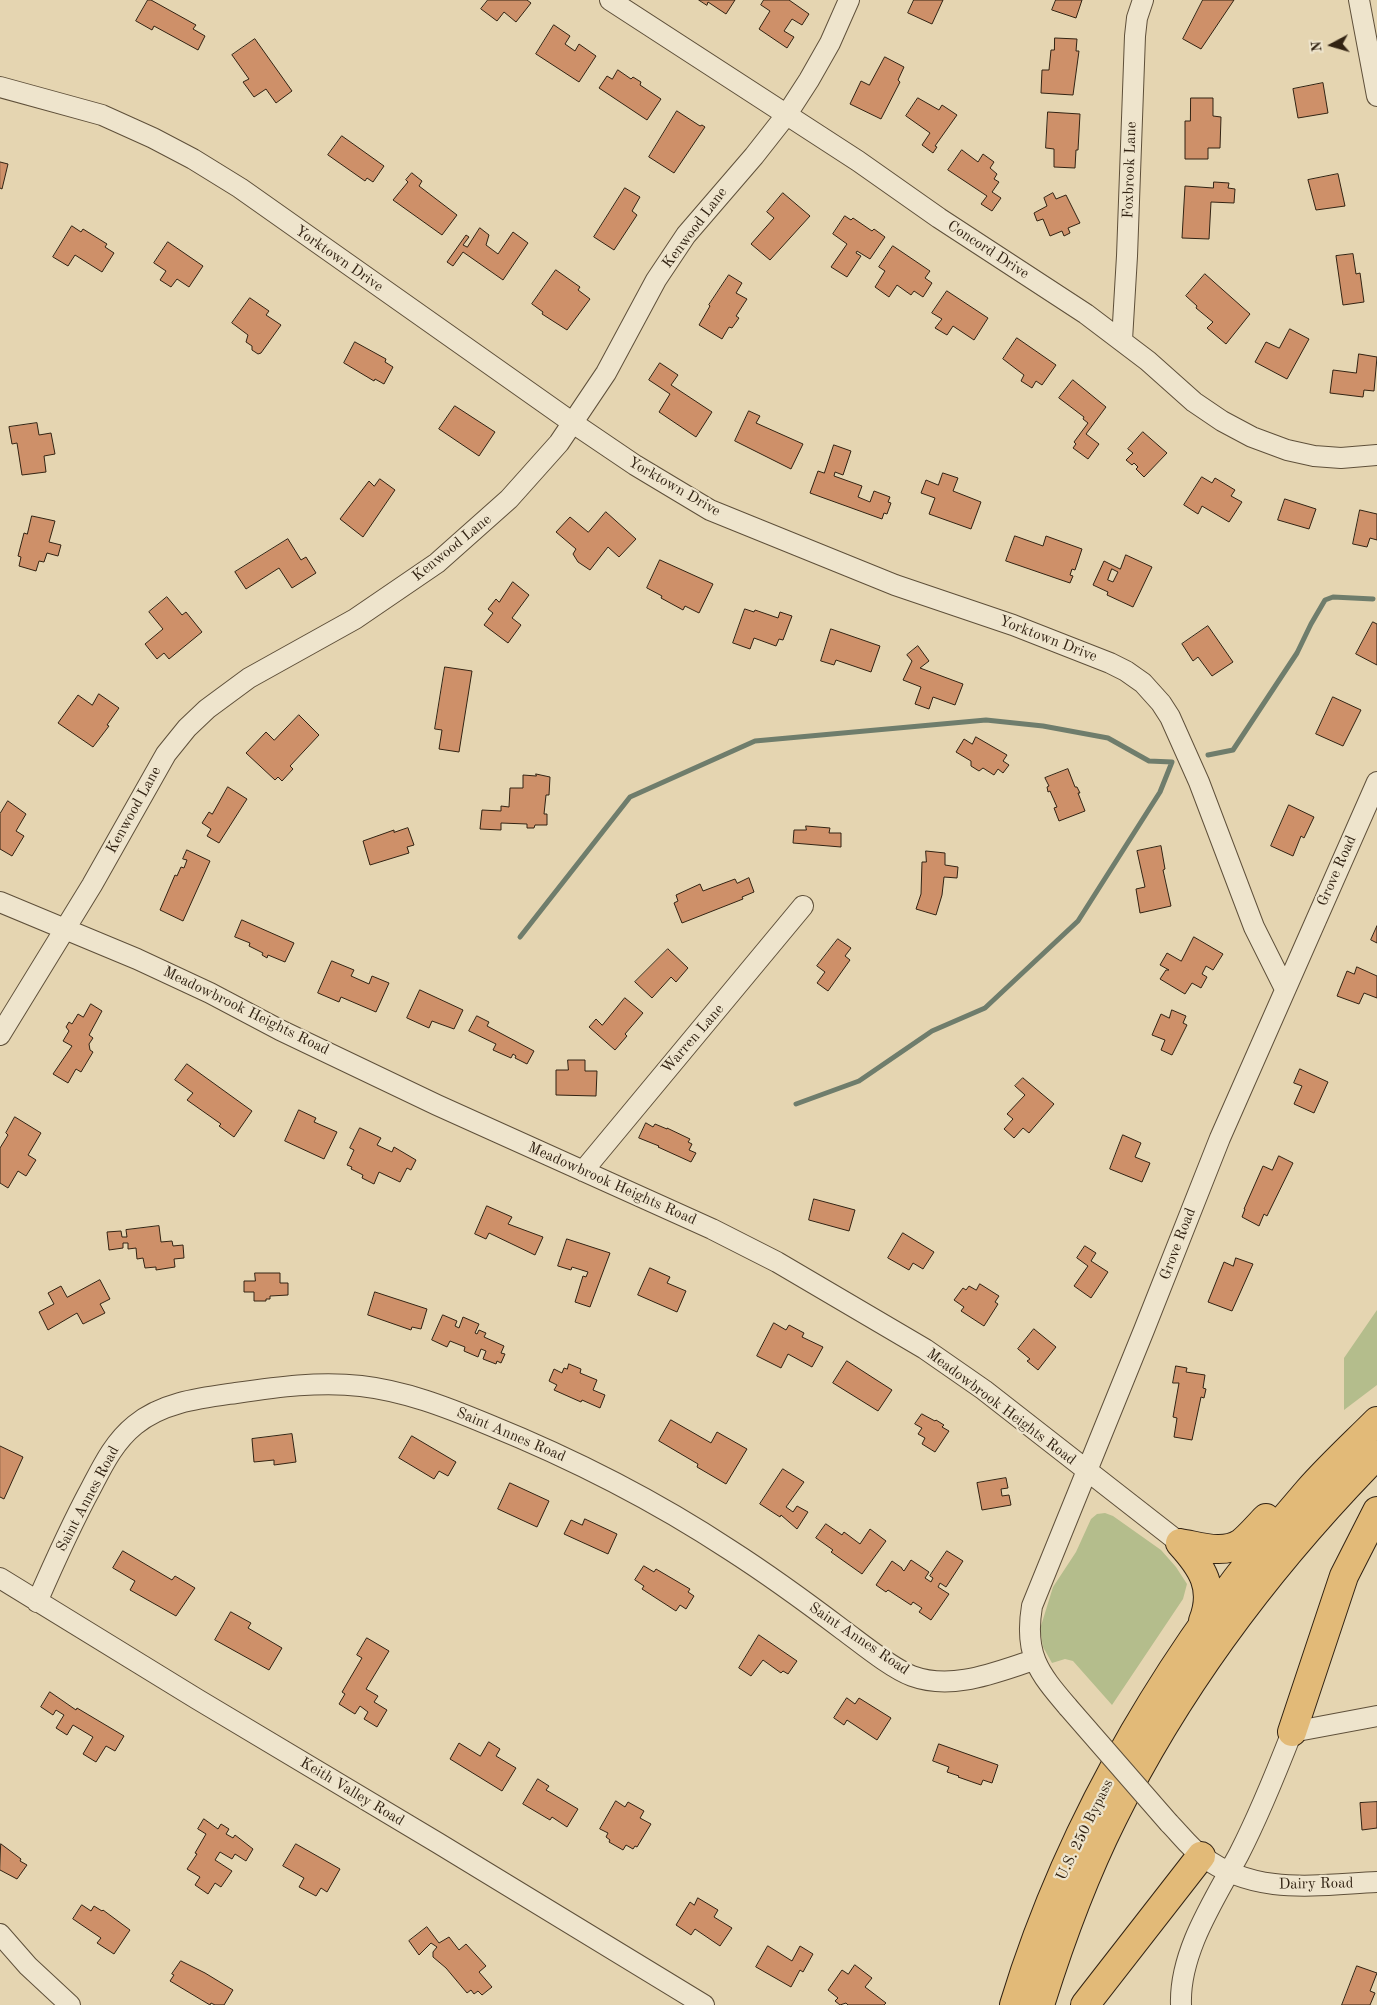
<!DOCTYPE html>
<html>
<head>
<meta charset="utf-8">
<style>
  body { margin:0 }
  #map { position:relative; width:1377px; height:2005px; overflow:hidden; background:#e5d5b1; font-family:"Old Standard TT",serif }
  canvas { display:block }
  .north { position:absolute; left:1307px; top:20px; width:50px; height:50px; -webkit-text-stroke:4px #eee4cc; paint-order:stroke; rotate:264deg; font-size:14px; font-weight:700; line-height:20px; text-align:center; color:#322313 }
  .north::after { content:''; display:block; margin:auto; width:18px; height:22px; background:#322313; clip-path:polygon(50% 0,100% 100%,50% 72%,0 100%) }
</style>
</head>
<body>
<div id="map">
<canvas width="1377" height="2005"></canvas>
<div class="north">N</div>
</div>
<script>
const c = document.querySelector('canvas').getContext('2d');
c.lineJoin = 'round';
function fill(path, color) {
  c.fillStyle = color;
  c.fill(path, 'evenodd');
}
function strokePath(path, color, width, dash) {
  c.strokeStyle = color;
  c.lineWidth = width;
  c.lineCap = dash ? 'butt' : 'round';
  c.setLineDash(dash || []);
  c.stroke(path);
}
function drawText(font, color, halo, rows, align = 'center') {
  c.font = font + ' "Old Standard TT",serif';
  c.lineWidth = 4.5;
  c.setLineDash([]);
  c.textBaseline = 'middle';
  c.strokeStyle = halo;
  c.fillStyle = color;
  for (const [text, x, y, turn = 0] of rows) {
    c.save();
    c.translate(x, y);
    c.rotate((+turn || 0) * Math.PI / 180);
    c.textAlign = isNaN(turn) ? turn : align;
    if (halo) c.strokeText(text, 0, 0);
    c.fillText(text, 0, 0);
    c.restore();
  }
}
const green = new Path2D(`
  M1377,1310V1385L1344,1410V1358Z
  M1105,1513L1113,1516L1161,1550L1176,1567L1187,1584L1183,1599L1112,1705L1073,1661L1065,1659L1052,1663L1043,1647L1040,1629L1053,1587L1076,1552L1091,1519L1097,1514Z`);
const stream = new Path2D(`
  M1208,755L1233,750L1297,653L1311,624L1325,600L1333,597L1373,599
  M520,937L630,797L755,741L986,720L1043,726L1108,738L1149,761L1172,762L1160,792L1078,921L985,1008L932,1031L859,1081L796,1104`);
const building = new Path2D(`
  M148,0H151L196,25L193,29L205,36L198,50L154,26L152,30L136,21Z
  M488,0H527L531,3L516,22L504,12L497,21L481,9Z
  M699,0H735L726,14L708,2L707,5Z
  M764,0H789L809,14L802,25L792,19L784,31L794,37L787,48L759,29L770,11L761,5Z
  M914,0H943L932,24L908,13Z
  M1056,0H1082L1076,18L1052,10Z
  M1203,0H1234L1201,49L1183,39Z
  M554,25L570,36L565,44L575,51L579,44L596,56L579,82L536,54Z
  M1055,38L1077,39L1076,51H1079L1073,95L1041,93L1042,70H1049L1051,50H1054Z
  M255,39L292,91L276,103L266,89L254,97L243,82L249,79L232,55Z
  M885,57L904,67L898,80L900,82L881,119L850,104L861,81L869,85Z
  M618,70L631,79L633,77L641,82L640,85L661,99L647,120L599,88L607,76L612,79Z
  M1323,83L1328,113L1298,118L1293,89Z
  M918,98L939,110L942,105L957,115L935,146L937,147L933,153L922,145L930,133L906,116Z
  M1191,98H1213V116L1221,117L1220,148H1208V159H1185V121H1190Z
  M677,111L700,126L702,125L705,127L674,173L649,157Z
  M1048,112L1080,114L1078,150H1076L1075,168L1054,167V149L1046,148Z
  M342,136L384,166L373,182L367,178L365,181L328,155Z
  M962,150L978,162L983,154L994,162L990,168L997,174L994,179L999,182L992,192L1001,198L992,211L981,204L987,196L948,170Z
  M0,162L8,164L2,189L0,188Z
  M412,173L422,181L419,186L457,215L442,235L393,200L408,182L406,180Z
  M1338,174L1345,206L1316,210L1308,180Z
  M1214,182L1229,183L1228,188L1235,189L1234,203L1211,202L1209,239L1182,238L1185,186L1213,188Z
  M625,188L640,197L632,211L637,215L614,250L594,237Z
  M783,193L810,216L770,260L751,244L774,218L767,212Z
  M1053,193L1056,199L1066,195L1080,223L1068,228L1070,233L1064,236L1062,231L1050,236L1043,219L1037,221L1034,213L1047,206L1044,198Z
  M845,216L851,220L853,218L872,231L874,229L885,237L870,259L857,251L856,253L861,256L847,277L831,267L847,244L833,234Z
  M72,226L81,232L83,229L107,244L105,247L114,253L102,272L75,255L68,266L53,257Z
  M480,228L489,235L486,245L498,254L513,232L528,243L503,280L463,252L453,266L447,262L466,235L469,237L463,245L467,247Z
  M168,242L203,266L189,287L177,279L171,287L160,280L166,271L154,263Z
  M893,246L930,271L925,278L932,283L923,297L914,291L911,295L897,285L889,297L875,287L885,271L879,267Z
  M1353,254L1356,274L1360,273L1364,302L1343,305L1336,256Z
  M556,270L580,287L578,290L590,299L567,330L542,314L543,312L532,304Z
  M1205,274L1250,314L1226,344L1207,328L1213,322L1196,308L1197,306L1186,296Z
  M729,275L742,283L736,293L747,299L736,316L739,318L732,328L729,327L722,339L699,325L710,306L709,305Z
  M947,291L988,318L974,340L953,326L947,335L935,328L942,319L932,313Z
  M250,298L269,311L266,315L281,325L261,353L258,354L252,350V346L246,342L248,335L232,323Z
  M1290,329L1309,339L1287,379L1255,362L1266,342L1279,348Z
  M1017,338L1056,365L1042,385L1036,381L1032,388L1021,381L1024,375L1003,359Z
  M355,342L386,359L385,362L393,367L384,384L375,379L374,381L344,363Z
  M1359,354L1377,357L1374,391L1364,390L1363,397L1330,393L1333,370L1356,373Z
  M660,363L678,375L671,385L712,412L696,437L659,412L670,394L649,380Z
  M1073,380L1106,407L1086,434L1099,444L1088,459L1073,448L1076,444L1074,442L1088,423L1083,419L1084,417L1059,398Z
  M455,406L495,432L479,456L439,429Z
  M749,411L760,416L756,423L803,444L791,469L735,441Z
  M37,423L39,435L51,433L55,454L44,456L46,472L22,475L17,443L12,444L9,427Z
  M1143,432L1167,453L1144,477L1136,469L1138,467L1134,463L1132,465L1126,460L1133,453L1128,449Z
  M834,445L851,451L843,475L835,472L834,476L862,486L858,497L870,502L874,491L890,497L888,502L891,503L887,514L884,513L882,519L810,493L818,471L824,473Z
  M943,473L958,478L953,491L981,502L971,529L929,514L935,498L921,493L926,480L938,485Z
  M1202,477L1212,483L1215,478L1235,490L1231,496L1242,502L1229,522L1202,506L1198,514L1184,505Z
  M380,479L395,490L363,537L340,519L369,481L374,486Z
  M1285,499L1316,509L1309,529L1278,520Z
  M1360,510L1377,514V540L1370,538L1367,547L1353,544Z
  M606,512L636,539L619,557L608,547L590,570L578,562L573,554L576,549L556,532L570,517L588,532Z
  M32,516L55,521L49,542L61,545L58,556L47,553L44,562L39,561L36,571L19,566L21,557L18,556L24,533L27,534Z
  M1015,536L1043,546L1046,536L1082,549L1075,570L1072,569L1070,575L1073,576L1070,583L1006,561Z
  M288,539L301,560L306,557L316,573L292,588L279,568L246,589L235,572Z
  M1126,555L1152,567L1133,607L1107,595L1108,592L1093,585L1104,561L1120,569ZM1112,569L1118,572L1113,582L1108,580Z
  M660,560L713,584L699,613L685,606L683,610L661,598L662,596L647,588Z
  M513,582L529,595L512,618L521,625L508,643L484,625L493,613L488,609L496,599L499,602Z
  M167,597L182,615L186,612L202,632L169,659L164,653L157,659L145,644L163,629L149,612Z
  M745,609L754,612L755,610L778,618L780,612L792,616L783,640L779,639L776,646L754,638L750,649L733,643Z
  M1373,622L1377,624V665L1356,654Z
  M1208,626L1233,662L1212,676L1198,657L1193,661L1182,644Z
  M831,629L880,646L871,672L836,660L834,665L821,661Z
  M918,646L929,661L920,668L963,684L955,705L933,697L929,709L915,704L921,687L903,680L912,661L907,655Z
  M445,667L472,671L459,752L439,749L442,730L435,729Z
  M99,694L119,708L107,725L109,726L93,747L58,723L78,695L92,705Z
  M1333,697L1361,710L1343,746L1316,734Z
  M299,715L319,735L290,766L293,769L282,781L278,777L275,780L246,753L266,732L274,740Z
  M976,737L1007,755L1003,761L1009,765L1003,773L998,769L994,775L983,768L979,771L971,766V761L956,752L964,739L972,744Z
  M1068,769L1075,787H1077L1080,793H1078L1085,811L1059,821L1054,808L1057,807L1050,791L1048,792L1047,787L1049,786L1045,778Z
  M536,774L550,777L549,795H546L544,814H547V825H535L534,828H527V824L501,823V830L480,829L482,810L501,811V806L509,807L510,788H523V775L536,776Z
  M228,787L247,799L219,843L207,836L211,829L202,823L209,812L212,814Z
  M8,801L26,814L16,831L24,836L12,856L0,849V814Z
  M1289,805L1314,817L1304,838L1301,836L1293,856L1271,846Z
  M806,826L830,828L829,833H841V847L793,843L794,830H806Z
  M408,828L414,845L407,847L409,853L370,865L363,841L394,830V832Z
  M1161,846L1165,869L1163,870L1171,906L1140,913L1136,889L1145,887L1137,851Z
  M187,850L210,861L183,921L160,910L175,875L177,876L181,867L184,868L187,860L183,859Z
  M926,851L945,853V865L958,867L957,878L944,877L942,895L936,915L916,909L921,894L922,862H926Z
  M749,878L754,892L742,897L743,899L682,923L674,903L678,901L676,895L700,884L703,891L735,879L737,883Z
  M242,920L294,943L285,962L268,955L267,958L262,955L263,953L249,946L250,943L235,937Z
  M1377,926V943L1371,940Z
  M1194,937L1223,954L1213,970L1206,966L1202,974L1207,977L1201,988L1192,983L1185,994L1160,979L1166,970H1169L1160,965L1167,953L1181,961Z
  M838,939L851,948L845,956L850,960L828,991L817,983L825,972L817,966Z
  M668,949L688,968L676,982L671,977L652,998L635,982Z
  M332,961L354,970L351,976L369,984L372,976L389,983L376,1012L341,997L339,1002L318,993Z
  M1357,967L1377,976V998L1364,993L1359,1004L1337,996L1347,971L1354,974Z
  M420,990L463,1010L454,1029L432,1021L429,1028L407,1018Z
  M625,998L643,1013L625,1034L627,1036L615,1050L589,1027L596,1019L602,1025Z
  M91,1004L102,1011L89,1035L93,1038L89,1044L90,1050L93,1052L81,1072L76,1069L68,1083L53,1074L72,1046L63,1041L69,1031L66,1027L69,1022L72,1024L78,1014L83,1017Z
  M1172,1010L1186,1016L1183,1023L1187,1025L1172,1055L1161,1050L1165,1040L1152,1035L1161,1014L1169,1018Z
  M477,1016L489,1022L487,1026L534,1051L527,1064L515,1058L516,1056L513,1054L511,1058L493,1050L496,1044L469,1031Z
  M568,1060H585V1071H597L596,1096L556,1095V1070H568Z
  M187,1064L252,1111L234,1137L219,1126L221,1124L187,1100L193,1093L175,1080Z
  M1300,1069L1328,1082L1314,1113L1294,1104L1302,1086L1294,1083Z
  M1023,1078L1054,1104L1029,1133L1023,1128L1014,1138L1004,1129L1013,1119L1007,1114L1025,1095L1015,1086Z
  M299,1110L316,1118L314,1122L337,1132L324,1159L285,1141Z
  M15,1117L41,1133L28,1155L36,1160L26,1176L18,1171L8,1188L0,1183V1148L8,1135L6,1133Z
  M646,1123L653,1127L655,1124L667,1129V1128L690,1139L688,1142L692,1144L689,1150L696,1153L691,1162L658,1147L659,1146L639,1138Z
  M360,1128L381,1138L377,1145L392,1152L394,1147L416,1160L411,1170L407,1168L400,1182L379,1172L374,1184L362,1178L363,1175L351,1169L352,1167L347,1165L354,1150L350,1148Z
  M1123,1135L1141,1143L1135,1157L1150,1163L1142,1182L1110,1169Z
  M1279,1156L1293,1163L1267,1216L1264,1214L1259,1226L1242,1217L1245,1209H1244L1263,1166L1272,1170Z
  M814,1199L855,1210L849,1231L809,1220Z
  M487,1206L512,1217L508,1224L543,1237L535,1255L489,1233L486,1239L475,1234Z
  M159,1226L161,1242L172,1241L173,1246L183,1245L184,1258L174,1259L175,1267L156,1270V1267L145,1268L143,1258L137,1259L136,1248L128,1249V1243H123V1248L109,1250L107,1232L121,1231L122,1237H127L126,1230Z
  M903,1233L934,1252L923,1269L913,1263L909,1270L888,1258Z
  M567,1239L610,1253L590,1307L575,1302L583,1276L586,1277L588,1272L572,1267L571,1270L558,1266Z
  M1085,1246L1096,1253L1091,1261L1108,1272L1091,1298L1074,1286L1088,1266L1077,1258Z
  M1236,1258L1253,1264L1232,1311L1208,1302L1224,1262L1233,1266Z
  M650,1268L670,1277L667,1283L686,1291L677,1312L638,1295Z
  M255,1273H280V1283H288V1295L270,1296V1299H266V1301H254V1292H244V1281H255Z
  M100,1280L110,1299L100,1304L105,1313L83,1324L77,1313L48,1330L39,1312L54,1304L48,1293L61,1286L67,1297Z
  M980,1284L999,1296L995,1302L998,1304L984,1326L961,1311L964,1307L954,1300L963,1288L966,1290L969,1286L976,1290Z
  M375,1292L427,1309L421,1329L412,1327L411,1330L368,1315Z
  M443,1315L457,1321L455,1326L459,1328L463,1317L479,1324L475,1333L477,1334L479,1330L486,1333L484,1337L504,1346L501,1353L505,1354L501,1363L497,1361L496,1364L483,1359L486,1351L481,1349L478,1357L464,1351L465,1347L450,1341L447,1347L432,1340Z
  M774,1323L786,1330L789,1325L804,1333L802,1337L823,1347L812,1367L788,1354L781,1368L757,1356Z
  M1034,1329L1056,1347L1038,1370L1027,1361L1030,1359L1018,1349Z
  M847,1361L892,1390L878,1411L833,1383Z
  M569,1364L581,1369L580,1373L597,1380L593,1390L605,1395L600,1408L582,1400L581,1402L554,1390L557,1385L549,1381L554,1369L562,1373L564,1368L567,1369Z
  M1176,1366L1187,1368L1186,1372L1205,1375L1203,1388L1206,1389L1204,1398L1201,1397L1192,1440L1174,1437L1177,1418L1173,1417L1179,1383H1173Z
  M922,1414L935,1421L936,1420L944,1425L942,1427L949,1431L935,1452L922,1444L925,1438L918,1434L922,1428L915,1424Z
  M671,1420L711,1443L717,1432L747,1449L726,1484L697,1467L698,1464L659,1441Z
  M292,1434L296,1462L274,1465V1460L254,1462L252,1439Z
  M412,1436L456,1462L448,1476L439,1471L434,1479L399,1458Z
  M0,1446L23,1457L4,1499L0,1497Z
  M783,1469L804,1482L786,1507L793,1512L797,1506L808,1512L797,1529L781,1515L780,1517L760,1504Z
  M1006,1478L1008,1488L1001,1489L1002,1496L1009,1495L1011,1505L982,1510L977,1483Z
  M510,1483L549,1501L537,1527L498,1509Z
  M585,1519L617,1534L608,1554L564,1534L571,1520L582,1525Z
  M826,1524L842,1535L844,1532L860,1544L870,1529L886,1541L862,1574L831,1552L833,1550L816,1538Z
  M123,1551L172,1580L175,1576L195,1588L176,1616L130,1590L135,1581L113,1568Z
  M947,1551L963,1561L946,1587L940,1583L938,1587L949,1594L931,1620L919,1612L922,1608L913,1602L911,1605L888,1590L886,1592L876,1585L892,1561L902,1568V1569L904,1571L911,1560L929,1572L925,1578L931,1582L933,1578L930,1576Z
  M644,1566L654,1572L656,1569L690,1589L688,1592L694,1596L686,1609L680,1605L676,1611L642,1589L644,1586L635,1580Z
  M231,1612L251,1623L248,1628L282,1648L269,1670L215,1640Z
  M759,1635L797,1661L788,1674L783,1671L781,1673L763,1660L751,1676L739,1668Z
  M367,1638L389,1651L366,1689L378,1696L374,1702L387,1710L377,1727L364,1719L368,1712L360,1706L355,1714L339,1704L345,1694L342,1692L362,1658L357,1655Z
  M50,1692L76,1710L77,1708L124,1736L115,1751L106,1746L96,1762L83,1754L93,1737L73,1725L67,1735L56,1728L64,1715L56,1710L53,1715L41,1707Z
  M847,1698L855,1704L859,1698L891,1718L877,1740L847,1720L844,1725L834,1718Z
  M489,1742L500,1749L496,1756L516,1768L502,1791L450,1759L459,1743L480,1756Z
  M939,1744L998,1765L992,1783L983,1780L981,1785L958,1777L959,1776L947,1772L949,1767L933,1761Z
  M538,1779L549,1786L546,1790L578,1809L567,1827L552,1817L550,1820L523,1804Z
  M616,1801L625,1807L628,1802L644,1811L640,1818L651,1824L637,1847L635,1846L633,1849L626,1845L623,1850L609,1842L610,1840L606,1837L608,1833L600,1829Z
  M1377,1802V1828L1362,1830L1360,1803Z
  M204,1819L218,1829L221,1824L229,1829L226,1834L233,1838L235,1835L253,1849L246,1861L235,1854L232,1859L220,1852L215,1860L232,1871L221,1887L215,1883L208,1894L195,1885L200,1877L187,1869L197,1854L195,1853L206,1834L198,1829Z
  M1,1844L21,1859L20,1861L27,1865L17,1879L0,1870Z
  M296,1844L340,1869L327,1892L321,1888L316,1896L299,1887L304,1878L283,1866Z
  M698,1898L718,1910L714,1917L732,1928L720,1946L695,1929L691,1935L676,1925L690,1902L694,1905Z
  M82,1905L91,1911L94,1906L102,1911L103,1910L130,1930L114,1954L97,1943L101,1938L73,1919Z
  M427,1927L439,1943L449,1937L459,1950L466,1944L486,1966L479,1972L492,1987L482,1995L478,1991L474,1994L471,1990L467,1993L446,1968L433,1957V1952L437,1947L431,1943L419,1955L409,1941Z
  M768,1946L792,1961L800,1946L813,1954L803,1972L800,1970L791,1987L756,1967Z
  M181,1961L205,1973L233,1990L224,2005H215L211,2003L210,2005L170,1981L174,1975L172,1974Z
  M855,1965L872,1978L865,1987L886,2003L884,2005H848L846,2003L840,2005L835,2001L838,1998L828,1990L842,1970L848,1974Z
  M1357,1966L1377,1973L1370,1991L1375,1993L1370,2005H1342Z`);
const minor = new Path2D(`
  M610,0L858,161L939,218L1086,314L1148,361L1194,402L1222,421L1252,437L1287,450L1314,456L1341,458L1377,455
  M1359,0L1377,96
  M0,87L102,115L153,138L193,159L240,188L573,423L635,465L710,510L895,585L1013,625L1110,663L1126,671L1143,683L1161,703L1170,717L1199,782L1254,927L1285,989
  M1122,340L1127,256L1135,36L1137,18L1143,0
  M0,902L137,959L210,993L280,1030L437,1105L712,1229L777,1262L925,1349L984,1390L1180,1543
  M0,1035L92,885L166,754L187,728L207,709L249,678L355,619L437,563L509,499L559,443L606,373L656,280L686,235L754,156L787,114L809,80L830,43L849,0
  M583,1171L803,906
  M0,1578L197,1699L438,1843L704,2005
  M37,1602C54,1563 71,1525 91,1488C103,1465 114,1442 135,1425C163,1402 201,1398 236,1393C277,1387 320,1381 361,1386C405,1391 446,1407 487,1424C571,1458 654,1500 730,1550C769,1575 806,1602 843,1630C862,1644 891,1668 912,1676C953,1691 996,1672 1034,1660
  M1068,1707C1038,1672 1024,1654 1032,1606L1144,1330L1220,1138L1377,782
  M1169,1823C1180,1834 1190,1848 1202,1856C1255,1896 1315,1885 1377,1882
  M0,1934L28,1966L70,2005
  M1181,2005C1179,1952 1215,1899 1239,1854C1259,1815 1276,1773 1292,1732L1377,1716`);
const highway = new Path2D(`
  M1180,1543C1199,1546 1223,1555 1241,1543C1250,1536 1258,1526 1266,1518
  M1180,1543C1202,1567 1216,1588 1203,1621
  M1292,1732L1344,1576L1377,1511
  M1014,2005C1072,1815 1178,1640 1308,1491C1330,1466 1354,1444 1377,1421
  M1040,2005C1060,1941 1083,1878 1113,1818C1180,1683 1272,1562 1377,1455
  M1085,2005L1201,1856`);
const minorBridge = new Path2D(`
  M1068,1707L1169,1823`);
const streetNames = [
  ["Foxbrook Lane",1130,170,-88],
  ["Kenwood Lane",695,228,-53],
  ["Concord Drive",988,250,33],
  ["Yorktown Drive",339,259,35],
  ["Yorktown Drive",674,487,30],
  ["Kenwood Lane",452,548,-39],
  ["Yorktown Drive",1048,639,21],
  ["Kenwood Lane",134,810,-61],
  ["Grove Road",1337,871,-66],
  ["Meadowbrook Heights Road",246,1011,26],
  ["Warren Lane",693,1039,-49],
  ["Meadowbrook Heights Road",612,1184,24],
  ["Grove Road",1178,1244,-69],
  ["Meadowbrook Heights Road",1001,1407,37],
  ["Saint Annes Road",511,1435,23],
  ["Saint Annes Road",88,1499,-62],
  ["Saint Annes Road",859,1639,34],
  ["Keith Valley Road",352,1792,31],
  ["U.S. 250 Bypass",1085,1830,-64],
  ["Dairy Road",1316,1884,-1]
];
fill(green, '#b4bd8c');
strokePath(stream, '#6f7d6c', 5);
fill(building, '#ce9069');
strokePath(building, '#322313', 1);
strokePath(minor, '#5f503a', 22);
strokePath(highway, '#322313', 30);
strokePath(minor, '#eee4cc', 20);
strokePath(highway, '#e2ba78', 28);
strokePath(minorBridge, '#5f503a', 22, []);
strokePath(minorBridge, '#eee4cc', 20);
drawText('15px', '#322313', '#eee4cc', streetNames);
</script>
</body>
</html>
